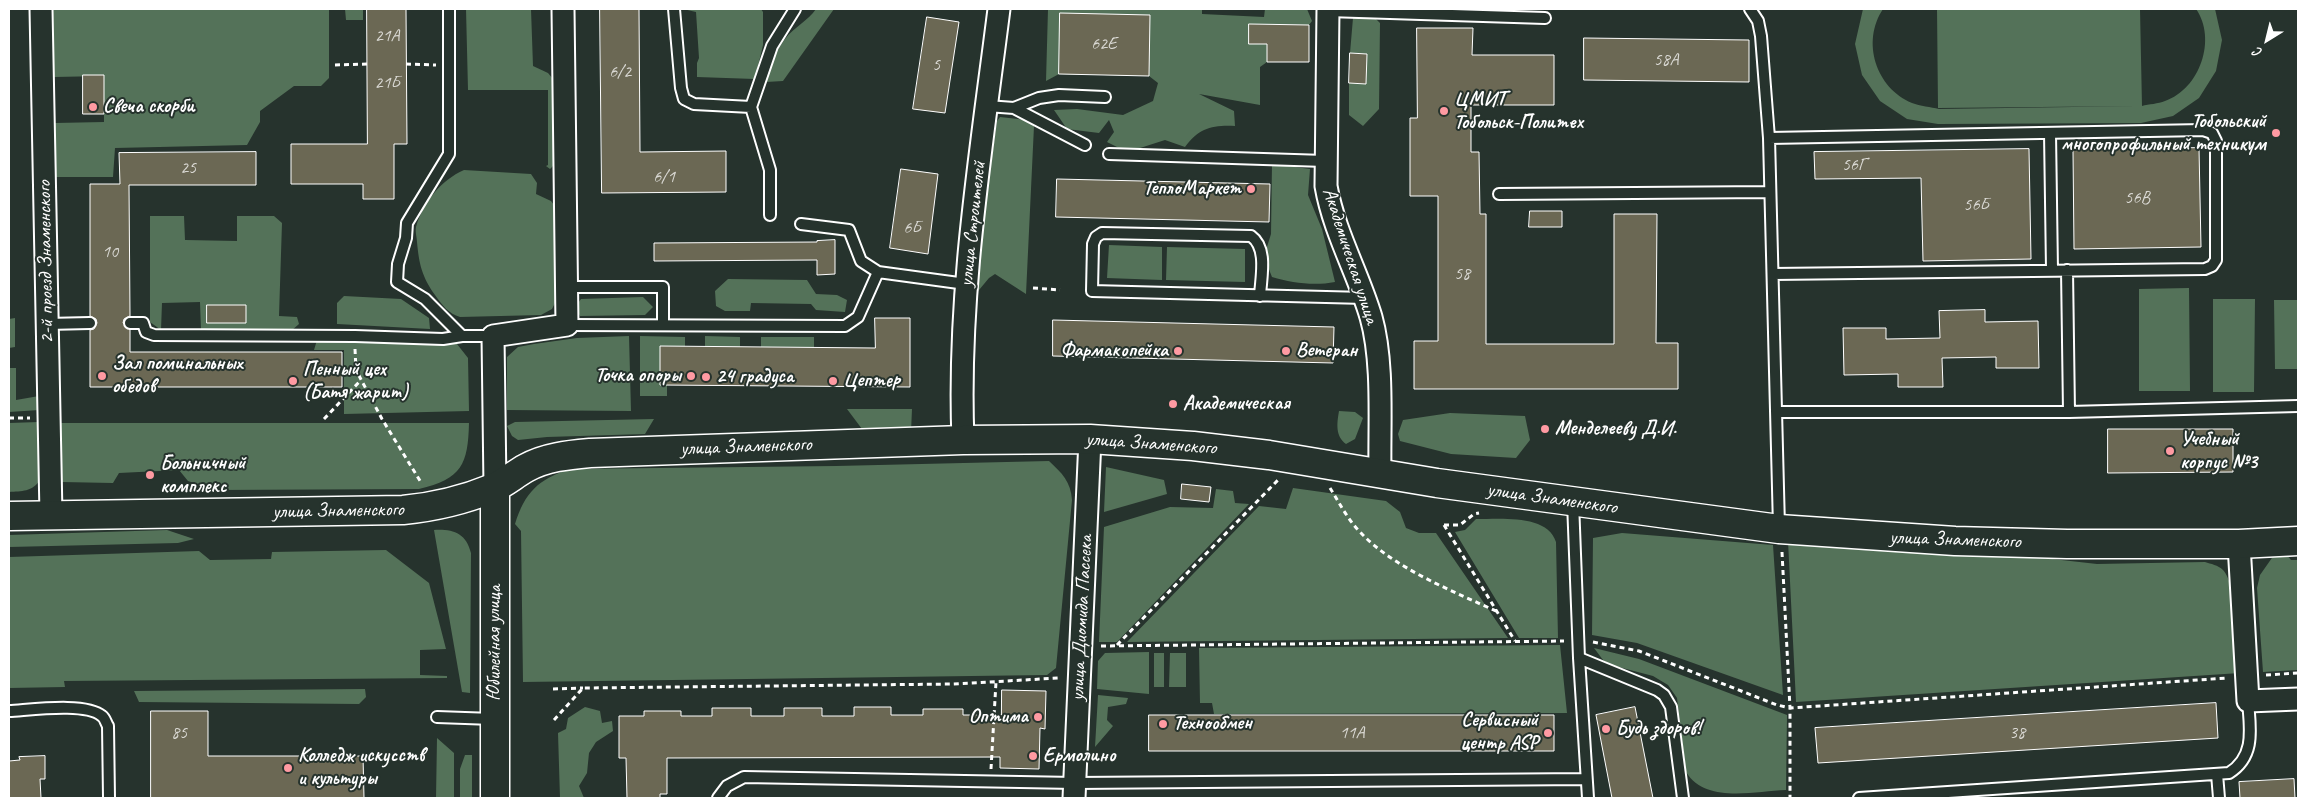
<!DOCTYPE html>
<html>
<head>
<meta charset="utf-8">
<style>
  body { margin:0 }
  #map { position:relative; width:2307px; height:807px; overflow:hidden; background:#26332d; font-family:Caveat,sans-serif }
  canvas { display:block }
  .frame { position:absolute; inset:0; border:10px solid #fff; pointer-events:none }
  .north { position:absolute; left:2242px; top:15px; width:50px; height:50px; -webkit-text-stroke:4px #26332d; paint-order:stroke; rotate:216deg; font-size:14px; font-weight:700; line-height:20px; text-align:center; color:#fff }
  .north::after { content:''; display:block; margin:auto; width:18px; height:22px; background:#fff; clip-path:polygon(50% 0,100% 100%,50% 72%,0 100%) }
</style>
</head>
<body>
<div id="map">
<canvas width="2307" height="807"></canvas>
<div class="frame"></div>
<div class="north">С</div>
</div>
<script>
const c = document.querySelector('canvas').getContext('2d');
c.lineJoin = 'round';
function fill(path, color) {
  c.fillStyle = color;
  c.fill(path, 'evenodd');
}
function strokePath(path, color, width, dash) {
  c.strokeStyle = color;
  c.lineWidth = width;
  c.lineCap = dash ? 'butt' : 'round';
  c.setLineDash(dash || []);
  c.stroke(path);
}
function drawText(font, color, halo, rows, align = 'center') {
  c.font = font + ' Caveat,sans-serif';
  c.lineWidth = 4;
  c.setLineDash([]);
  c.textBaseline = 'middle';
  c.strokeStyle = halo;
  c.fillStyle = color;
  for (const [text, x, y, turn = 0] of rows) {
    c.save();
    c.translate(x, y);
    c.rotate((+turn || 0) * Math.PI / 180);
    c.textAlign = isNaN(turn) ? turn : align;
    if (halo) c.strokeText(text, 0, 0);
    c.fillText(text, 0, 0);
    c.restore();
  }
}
const green = new Path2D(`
  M53,9H329V78L321,86H294L260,111V122L247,145L115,148L113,177H56L55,123L104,122V76L54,77Z
  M345,9H363V20H346Z
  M466,9H531L533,66L548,73L553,79V166L550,169L546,166L548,165V90H468Z
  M683,9H761L763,12V45L755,79L697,77V63L699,58L696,12Z
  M816,9H834L783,81L766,82C770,67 775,52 785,39C794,27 808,21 816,9Z
  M1048,9H1202V14L1264,17L1265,9H1307L1312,21L1309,25L1249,24V44H1267V62L1260,67V105L1199,94L1234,111L1235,126C1212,125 1199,128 1185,147L1165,140L1137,149H1121L1107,142L1114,132L1109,120L1099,133L1067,129L1054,110L1077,109L1123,115L1153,101L1158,83L1149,76L1059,74L1046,81Z
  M1863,9H1883C1861,42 1876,88 1912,103C1920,106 1931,107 1939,109L2140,106L1938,108L1937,9H2140L2142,106C2149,104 2158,104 2165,101C2200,89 2217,39 2196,9H2215L2222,40L2216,71L2199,98L2173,116L2141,123L1938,124L1907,119L1880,101L1862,75L1855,44Z
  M1374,17L1380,23L1379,109L1363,126L1349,115V83H1366L1367,54L1350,53L1353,18Z
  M1000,117L1027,120L1034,126L1026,294L995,274L989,278L974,296L982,209L985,206L997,121Z
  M1272,164L1310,169L1308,195L1322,229L1335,282C1314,286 1292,283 1272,277L1268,267L1266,250L1271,234Z
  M464,170L531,174L537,183L536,194L551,201L557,209V299L552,309L541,315L460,317C449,314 442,305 435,295C422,277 419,264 417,242C417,238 415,232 416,227C423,203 441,180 464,170Z
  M150,216H184L185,240L237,241V216H274L282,223L279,316L297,317L299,324L291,331L201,330L200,302L162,303L161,330L150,322ZM207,305H246V323H207Z
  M1109,245L1162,247V280L1107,278Z
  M1167,247L1245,249V282L1166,280Z
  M728,279L807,280L816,294L837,295L847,300L845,312L816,310L811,304L751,303L750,311H725L716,306L715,291Z
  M2189,288L2190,391H2139V289Z
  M344,296L401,299L429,318L430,329L337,324V303Z
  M643,297L653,307L645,315L580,316L575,307L581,299Z
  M2213,299H2255L2254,392H2213Z
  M2274,300H2298V369H2275Z
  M15,318V347L9,348V319Z
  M629,336L631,411L507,410V357L518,347L534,344L577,338Z
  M640,336L685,337V347L660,385H667V396H640Z
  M705,336L740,337V347H705Z
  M761,337H814V348L761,347Z
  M317,340L457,344L468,358L469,411L344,414V350H314Z
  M9,368H16V400L39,396V410L9,412Z
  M847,409H912L911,432L865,433Z
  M1339,411L1355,412L1363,418L1355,439L1346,444C1335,436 1337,423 1339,411Z
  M1450,413L1525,416L1530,440L1516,458L1451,454L1400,441L1398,434L1403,420Z
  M654,419L645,434L547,437L518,440L512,436L507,426L515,422Z
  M39,422L40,480C32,492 22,491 9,492V423Z
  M55,423H469C468,464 462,479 419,489L215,490L188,481L179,470L119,473L113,483L62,482L57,474Z
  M1049,461C1062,473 1071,482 1072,500L1056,668L1047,675L523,682L521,531L515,524C525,492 538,480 569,469L836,466Z
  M1106,467L1164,480L1167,494L1104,512Z
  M1293,488L1386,501L1400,512L1406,528L1419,533H1436L1508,638L1127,642L1259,506L1286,509Z
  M1216,489L1233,491L1235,503L1249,504L1117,642H1099L1104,527L1170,507L1213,508Z
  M1476,519C1500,519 1548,514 1556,542L1558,638H1519L1455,532L1465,530Z
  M167,530L194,539L178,543L9,547V535Z
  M434,530C453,529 466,533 471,553L470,693L462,692Z
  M1622,533L1773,545L1783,695L1637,643L1592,635L1593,538Z
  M1788,541L2017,555L2097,564L2205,562C2211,564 2218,565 2223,570C2237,584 2238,651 2240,673L1796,702Z
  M386,550L429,583L446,649L420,650V675L447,676V678L64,681L65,687L9,688V557L199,551L210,560L271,559L272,552Z
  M2274,555H2287L2291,560H2298V670L2263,672L2257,588L2260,575Z
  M1560,645L1567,713L1214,714L1212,703H1200L1199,648Z
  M1594,648L1639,659L1787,715L1786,790C1754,791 1706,804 1686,772L1677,698L1668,685L1653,676L1611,665L1603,660Z
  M1149,652V694L1097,689L1098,661L1105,653Z
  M1154,653H1164V687H1154Z
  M1170,653H1186V687H1169Z
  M365,689L366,697L359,704L139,702L134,691Z
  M1098,695L1128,698L1126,704L1108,707L1107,720L1113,726L1095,747Z
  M585,707L600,711L602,723L612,721L613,731L596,742L589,753L587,773L579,786L584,798H560L558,733L566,729L568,718Z
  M437,738L454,753V798H436Z
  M465,755H472V798H460V769Z`);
const building = new Path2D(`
  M367,9H406L407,144H394V199H363V184H291V144H367Z
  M600,9H639L640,152L726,151V192L602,193Z
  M1060,13L1150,15L1149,76L1059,74Z
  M927,17L959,22L945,113L913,109Z
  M1249,24L1309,25V62H1267V44H1249Z
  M1417,28H1473L1472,55H1554V105H1471V152H1479L1480,214H1486V344H1614V214H1657L1656,343H1678V389H1414V341H1438V196H1410V118H1417Z
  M1584,38L1749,40V82L1584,80Z
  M1350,53L1367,54L1366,84L1349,83Z
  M83,75H104V114H83Z
  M2199,148L2201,247L2074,249L2073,150Z
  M2029,149L2031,259L1923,261L1921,178L1815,179L1814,152Z
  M256,152V185H129L130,316L124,319L123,323L130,330V352H342V387H90V330L94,329L97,323L96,319L90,316V184H120L119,153Z
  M901,169L938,174L928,254L890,248Z
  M1057,179L1270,184L1269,222L1056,217Z
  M1530,211H1562V227H1529Z
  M835,240V274L817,275V260L654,261V243L817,242V241Z
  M207,305H246V323H207Z
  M1985,310V322L2038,321L2039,368H1996V357L1942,358L1943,387H1898V374L1844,375L1843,328H1886V339L1940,338L1939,311Z
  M875,318H910V387L660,385V346L875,348Z
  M1053,320L1334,327L1333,363L1053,356Z
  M2108,429H2233V472L2108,473Z
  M1182,484L1211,487L1209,502L1181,499Z
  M1002,690L1046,691L1045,729L1040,728L1039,769L1000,768V757L667,758V794H660V798H627L626,758H619V716H644V711H681V716H712V708H751V716H784V708H822V716H854V707H891V715H923V709H963V715H1001Z
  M2216,703L2218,738L1818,763L1815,728Z
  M1635,707L1653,798H1612L1596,715Z
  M151,711H208V756H363L364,798H151Z
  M1149,715H1554V751H1149Z
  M45,756V779H40L41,798H9V761L20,760L19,757Z
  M2294,779L2295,798H2240L2239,782Z`);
const path = new Path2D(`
  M406,64L436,65
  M335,65L367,64
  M1033,288L1060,290
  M355,349L356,370L382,419L422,484
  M9,418H30
  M324,419L361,380
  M1330,488C1340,504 1348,520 1361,533C1395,569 1453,591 1498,612
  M1444,525H1460L1474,514L1479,513
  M1444,525L1515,641
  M1782,552L1790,708V798
  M1593,642L1639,651L1777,705L1790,708L2227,678
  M1117,645L1278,480
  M1101,646L1564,641
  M2266,675L2298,673
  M553,689L583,688
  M554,720L583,688L953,684L1059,678
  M991,769L996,682`);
const lane = new Path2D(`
  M449,9V154L407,223L406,238L398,264L397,282L425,299L462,336
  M674,9L681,88L684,99L694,104L751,107L772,46L795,9
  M1750,9L1758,21L1761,36L1769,138L1779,527
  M1328,11L1545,18
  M987,106L1014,108L1039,98L1059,95L1105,97
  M751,107L770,170V215
  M1014,108L1085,145
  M2050,133L2052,270
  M1769,138L2203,130L2212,133L2216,141V260L2212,266L2205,269L1773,274
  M1109,154L1325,161
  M1499,194L1770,192
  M801,224L849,230L861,261L878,272
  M2067,270L2069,412
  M566,287H663V325
  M1260,296C1261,277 1268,248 1251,236L1102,233L1096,237L1093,244L1092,291L1365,298
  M130,323H143L146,332L154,335L355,336L443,339L462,336H493
  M47,324L90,323
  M567,325L845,326L858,317L878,272L966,284
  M1776,412H2069L2298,406
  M1573,502L1579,658L1588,798
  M1579,658L1657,690L1664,695L1671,707L1683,798
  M9,711C30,710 86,702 102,716C105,718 106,723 108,726L109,798
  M437,717L493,719
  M2217,774L2219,798
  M718,798L727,786L744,777L1075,783L1586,779
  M1859,798L2229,773C2256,756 2250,728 2248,701`);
const street = new Path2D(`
  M41,9L51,515
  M1328,9L1326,186C1334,232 1358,273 1371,317C1384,363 1379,425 1380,473
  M963,440C957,296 981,152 999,9
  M495,487L493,336L567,325L563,9
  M2239,544L2248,701L2298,699
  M1074,798L1090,439`);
const secondary = new Path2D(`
  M495,487V798
  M9,516L403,510C434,507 464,500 493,488C505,483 515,474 526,468C546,457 568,455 590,453L963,440L1090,439L1193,446L1269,455L1437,483L1779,529L1955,541L2067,544H2239L2298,541`);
const markers = [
  [93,107,5,"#ff9aa2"],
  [1444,111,5,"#ff9aa2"],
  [2276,133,5,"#ff9aa2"],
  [1251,189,5,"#ff9aa2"],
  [1178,351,5,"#ff9aa2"],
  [1286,351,5,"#ff9aa2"],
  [102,376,5,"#ff9aa2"],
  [691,376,5,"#ff9aa2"],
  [706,377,5,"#ff9aa2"],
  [293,381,5,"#ff9aa2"],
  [833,381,5,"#ff9aa2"],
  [1173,404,5,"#ff9aa2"],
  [1545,429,5,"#ff9aa2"],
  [2170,451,5,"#ff9aa2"],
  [150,475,5,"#ff9aa2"],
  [1038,717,5,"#ff9aa2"],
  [1163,724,5,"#ff9aa2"],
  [1606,729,5,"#ff9aa2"],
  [1548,733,5,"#ff9aa2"],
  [1033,756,5,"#ff9aa2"],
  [288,768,5,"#ff9aa2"]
];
const numberNames = [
  ["21А",387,36],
  ["62Е",1104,44],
  ["58А",1666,60],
  ["5",936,65],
  ["6/2",620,72],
  ["21Б",387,83],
  ["56Г",1854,165],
  ["25",188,168],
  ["6/1",664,177],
  ["56В",2137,198],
  ["56Б",1976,205],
  ["6Б",912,228],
  ["10",110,252],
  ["58",1462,274],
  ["85",179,733],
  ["11А",1352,733],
  ["38",2017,733]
];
const poiNames = [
  ["ЦМИТ",1454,100],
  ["Тобольск-Политех",1454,123],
  ["Свеча скорби",103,107],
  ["Тобольский",2266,122,"right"],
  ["многопрофильный техникум",2266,145,"right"],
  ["ТеплоМаркет",1241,189,"right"],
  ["Фармакопейка",1168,351,"right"],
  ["Ветеран",1296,351],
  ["Зал поминальных",112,364],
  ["обедов",112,387],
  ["Пенный цех",303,370],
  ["(Батя жарит)",303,393],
  ["Точка опоры",681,376,"right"],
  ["24 градуса",716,377],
  ["Цептер",843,381],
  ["Академическая",1183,404],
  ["Менделееву Д.И.",1555,429],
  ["Учебный",2180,440],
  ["корпус №3",2180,463],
  ["Больничный",160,464],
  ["комплекс",160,487],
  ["Оптима",1028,717,"right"],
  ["Сервисный",1538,721,"right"],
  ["центр ASP",1538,744,"right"],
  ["Технообмен",1173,724],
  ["Будь здоров!",1616,729],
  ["Колледж искусств",298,756],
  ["и культуры",298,779],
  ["Ермолино",1043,756]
];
const streetNames = [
  ["улица Строителей",973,224,-84],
  ["Академическая улица",1350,256,72],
  ["2-й проезд Знаменского",46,262,-91],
  ["улица Знаменского",1151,444,4],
  ["улица Знаменского",746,447,-2],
  ["улица Знаменского",1552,499,8],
  ["улица Знаменского",338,511,-1],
  ["улица Знаменского",1955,540,2],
  ["улица Диомида Пассека",1082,618,-87],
  ["Юбилейная улица",495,643,-90]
];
fill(green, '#547259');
fill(building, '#6b6854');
strokePath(building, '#fff', 1);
strokePath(lane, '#fff', 14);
strokePath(street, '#fff', 25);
strokePath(secondary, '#fff', 31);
strokePath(path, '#fff', 3, [5, 4]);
strokePath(lane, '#26332d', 10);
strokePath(street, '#26332d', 21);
strokePath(secondary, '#26332d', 28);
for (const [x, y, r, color] of markers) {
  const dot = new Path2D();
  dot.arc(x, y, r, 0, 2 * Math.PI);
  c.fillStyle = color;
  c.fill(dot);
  strokePath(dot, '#26332d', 2);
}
drawText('18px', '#dad9d4', null, numberNames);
drawText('bold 20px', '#fff', '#26332d', poiNames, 'left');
drawText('20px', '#fff', '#26332d', streetNames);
</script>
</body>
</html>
